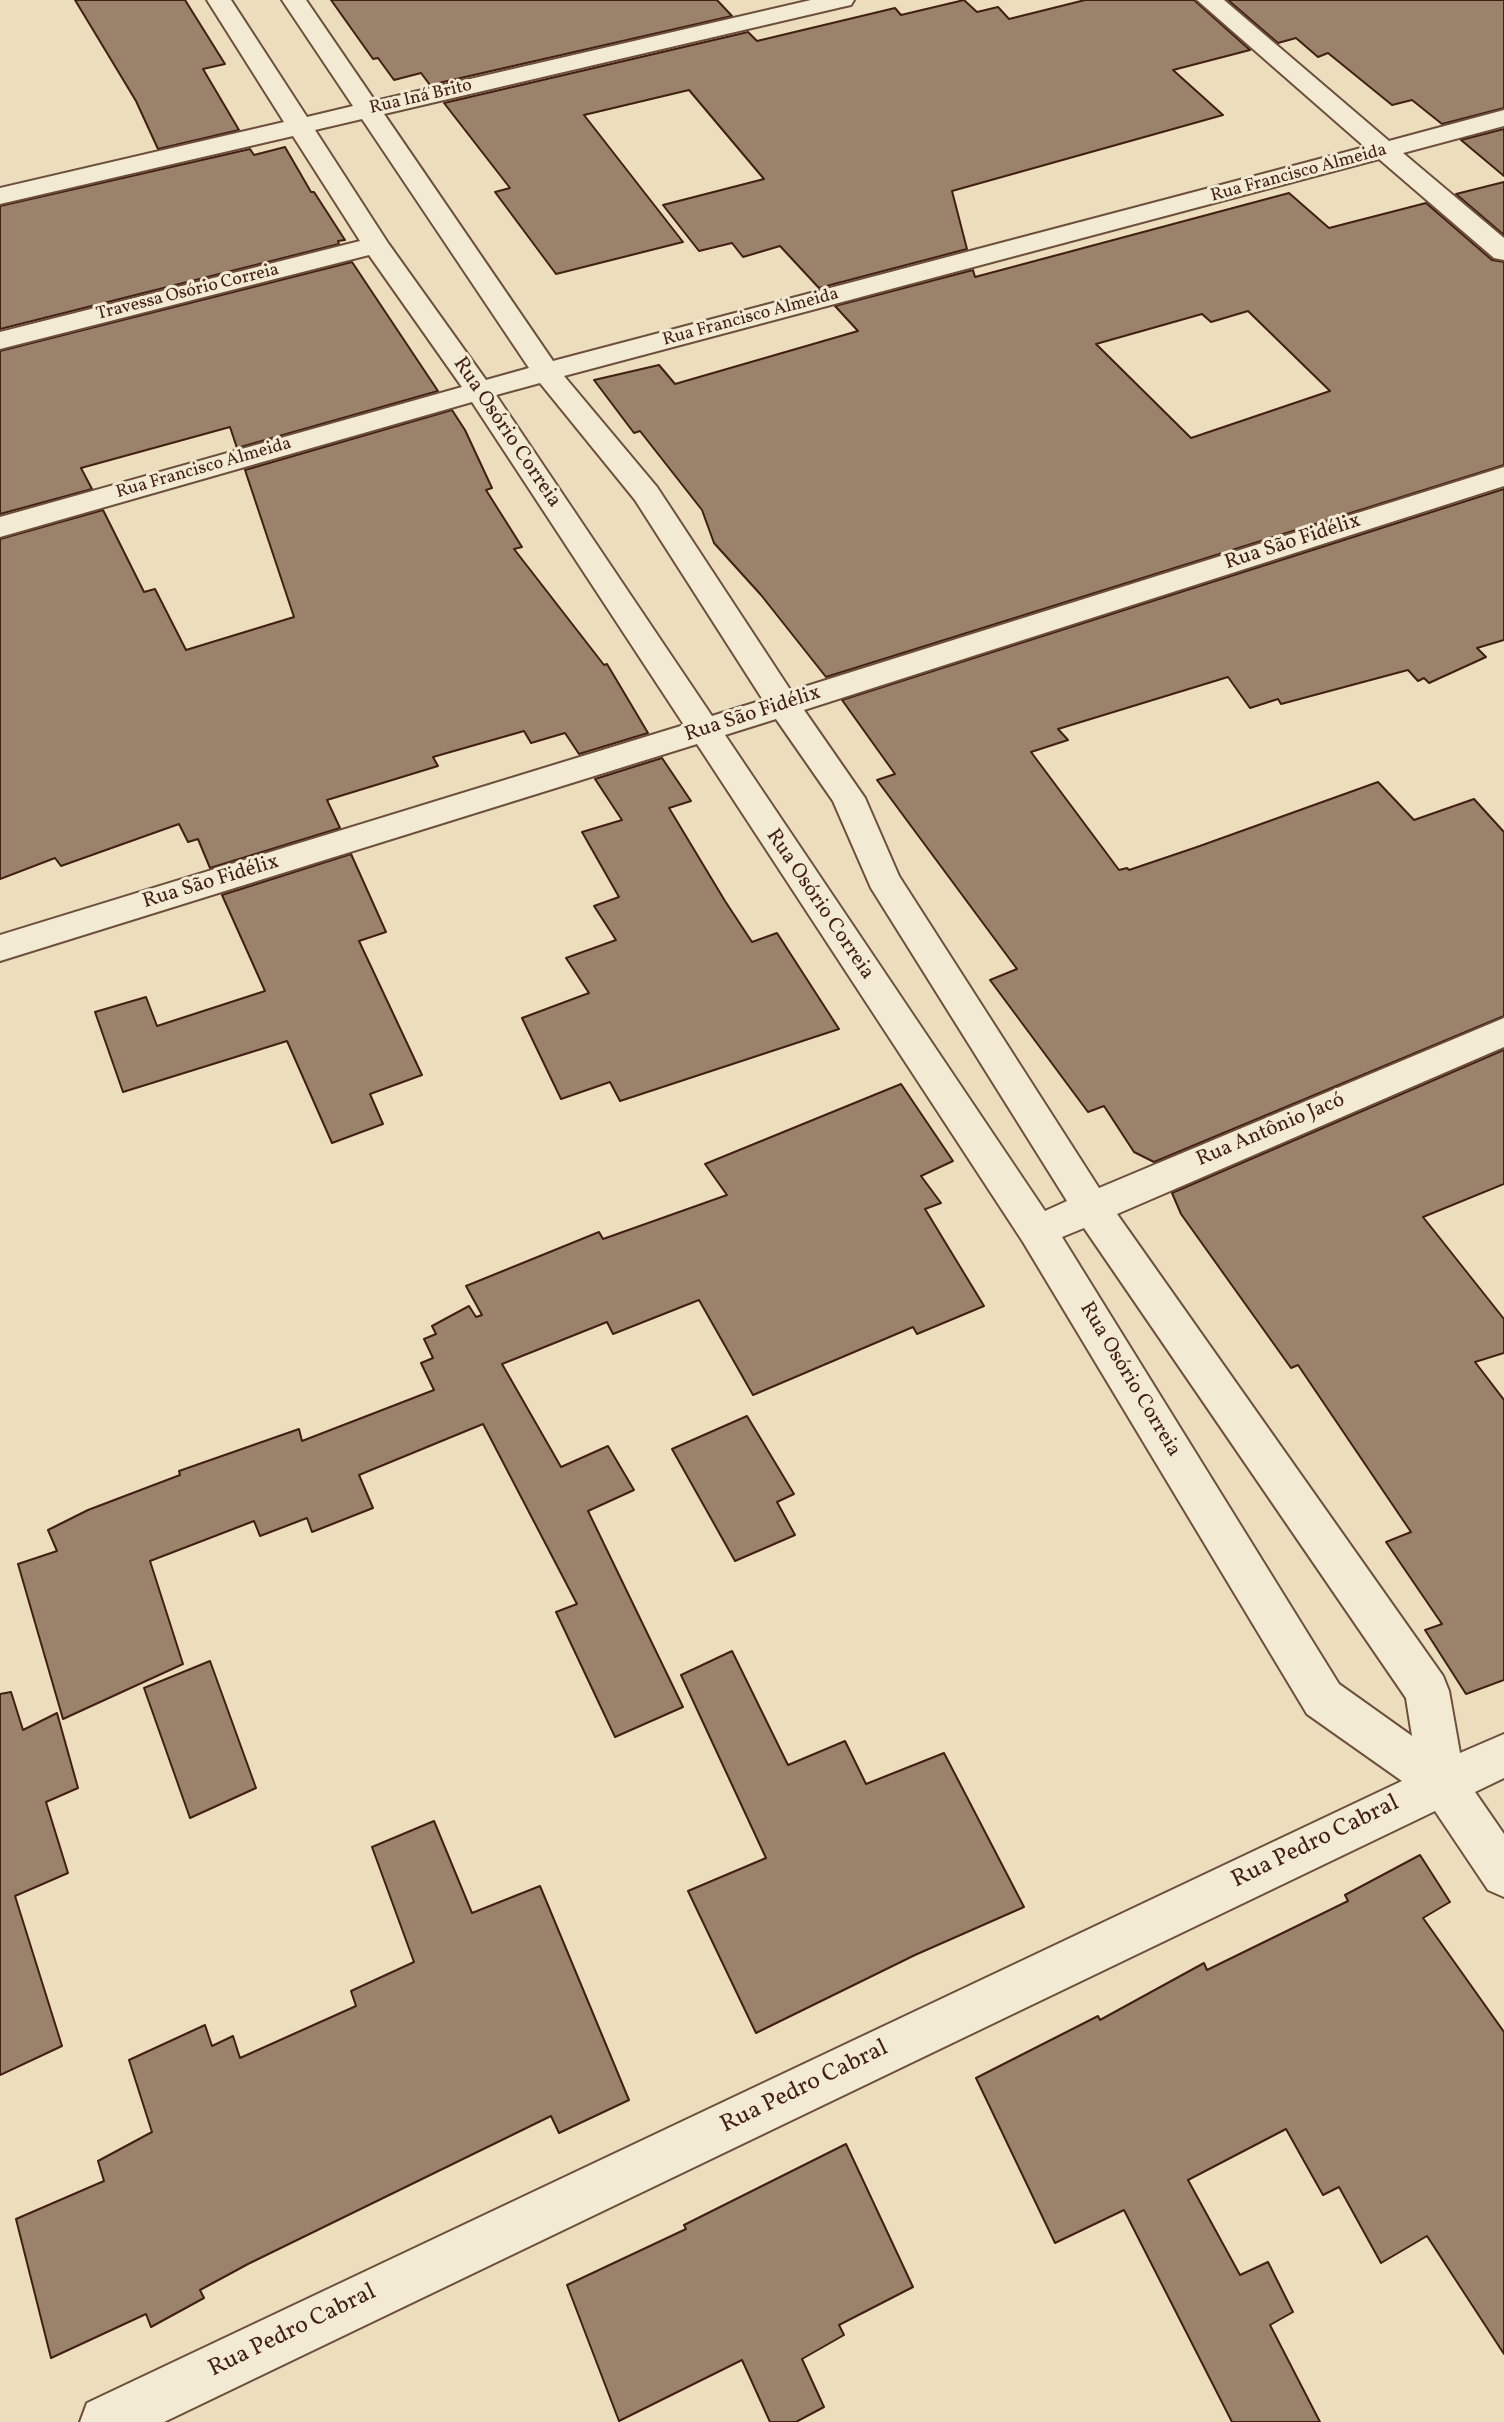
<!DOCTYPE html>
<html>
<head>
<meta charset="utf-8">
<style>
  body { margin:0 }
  canvas { display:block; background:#ecdebd }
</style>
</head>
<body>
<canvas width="1504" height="2422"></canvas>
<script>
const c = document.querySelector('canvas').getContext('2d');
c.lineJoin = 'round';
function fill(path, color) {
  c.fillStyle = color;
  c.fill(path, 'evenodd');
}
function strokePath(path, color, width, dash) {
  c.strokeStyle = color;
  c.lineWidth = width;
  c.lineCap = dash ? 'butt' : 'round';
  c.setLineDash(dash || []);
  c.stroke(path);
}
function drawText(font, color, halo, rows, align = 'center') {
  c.font = font + ' Vollkorn,serif';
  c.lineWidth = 6;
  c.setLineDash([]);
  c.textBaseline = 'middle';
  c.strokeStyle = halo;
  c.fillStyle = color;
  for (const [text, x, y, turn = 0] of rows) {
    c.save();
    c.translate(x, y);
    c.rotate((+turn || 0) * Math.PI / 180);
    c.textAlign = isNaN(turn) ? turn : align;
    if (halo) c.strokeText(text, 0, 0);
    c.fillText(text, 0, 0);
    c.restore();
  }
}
const building = new Path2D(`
  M75,0H185L225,64L203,69L239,130L158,149L136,101Z
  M331,0H717L732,16L430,85L421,73L394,80L378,58L373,59Z
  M964,0L977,12L998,7L1009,19L1085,0H1194L1250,50L1173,70L1223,115L952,191L967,249L819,288L780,246L743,257L732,243L699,251L663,205L764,179L689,90L584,115L683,242L556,274L495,192L510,188L444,103L748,32L757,41L895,8L901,15Z
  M1228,0H1504V108L1442,124L1412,100L1392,105L1328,53L1318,57L1296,38L1278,43Z
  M1504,129V176L1461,140Z
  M285,147L311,192H314L345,240L338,241L339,244L0,329V206L250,149L254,155Z
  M1504,182V235L1456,194Z
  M1289,193L1329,228L1426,203L1492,260L1504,262V465L826,677L761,595L714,543L702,510L640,431L634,433L594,380L659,365L675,384L858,331L835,306L973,270L975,277ZM1248,311L1330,391L1191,438L1096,344L1202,314L1211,322Z
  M352,262L438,391L237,448L230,427L81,468L92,489L0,514V351Z
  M452,410L465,430L492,488L486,490L522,547L514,549L604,665L607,664L648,733L579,754L565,733L531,743L524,731L433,757L438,766L327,800L340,828L210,868L198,839L188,842L179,824L61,866L55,858L0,879V539L103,510L144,592L155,589L186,650L294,617L245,470Z
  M1504,489V640L1477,648L1486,657L1429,683L1424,678L1418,681L1408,670L1281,704L1278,699L1250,708L1228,677L1058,729L1068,740L1031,752L1119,870L1127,868L1129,870L1197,847L1378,782L1414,820L1474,799L1504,832V1016L1154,1162L1134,1152L1104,1106L1088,1112L990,980L1017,969L877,780L895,774L842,700Z
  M662,758L691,801L669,808L725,901L752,942L777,933L839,1029L620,1101L610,1082L561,1099L522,1018L589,993L566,958L616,940L594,906L619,897L582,832L622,820L595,779Z
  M351,854L386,932L359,941L422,1075L370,1094L383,1124L332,1143L287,1041L123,1092L95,1012L146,997L157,1026L265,991L222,895Z
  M1504,1050V1184L1423,1217L1504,1319V1353L1475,1362L1504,1400V1680L1466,1694L1425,1630L1442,1624L1386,1542L1411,1532L1298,1365L1291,1368L1181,1214L1172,1193Z
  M901,1084L953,1161L921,1176L941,1203L925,1209L984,1306L917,1334L913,1327L753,1395L699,1300L613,1334L607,1322L502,1364L561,1467L608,1446L634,1490L588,1511L683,1707L615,1737L556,1612L577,1604L483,1424L359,1475L373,1508L312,1532L307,1518L260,1536L254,1521L150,1561L183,1664L63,1719L18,1564L57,1551L48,1530L88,1510L180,1475L179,1471L299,1429L302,1441L434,1390L421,1363L433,1358L424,1339L436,1334L432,1326L469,1306L476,1317L482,1315L466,1286L599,1232L603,1239L727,1195L705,1164Z
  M747,1416L794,1494L777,1502L795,1535L735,1561L672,1449Z
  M732,1651L788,1765L845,1741L866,1784L944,1753L1024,1907L915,1955L756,2033L688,1891L766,1858L681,1675Z
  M210,1661L256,1788L190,1818L144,1688Z
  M11,1692L23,1730L57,1713L78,1788L46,1802L68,1873L15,1896L62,2046L0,2075V1694Z
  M434,1821L472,1913L540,1886L629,2100L559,2133L551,2116L248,2264L200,2290L204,2298L151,2327L146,2314L51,2358L16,2219L104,2181L98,2161L152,2132L129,2060L205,2025L212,2046L233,2036L240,2058L356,2006L351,1991L414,1962L372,1847Z
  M1420,1855L1450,1902L1423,1918L1504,2032V2354L1427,2236L1381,2263L1339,2187L1323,2195L1286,2129L1188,2180L1240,2275L1268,2262L1293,2312L1270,2325L1320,2422H1232L1124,2210L1055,2243L976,2078L1098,2016L1100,2020L1204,1963L1207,1970L1348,1901L1345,1895Z
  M846,2144L913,2287L839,2325L844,2335L802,2359L824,2407L796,2422H770L742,2360L619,2421L567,2285L686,2229L684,2225Z`);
const minor = new Path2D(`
  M207,0H231L307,117L353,106L282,0H306L375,101L811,0H854L851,5L842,7L384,114L553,361L1365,147L1197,0H1224L1389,141L1504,110V126L1403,153L1504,238V260L1494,258L1379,159L564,376L657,487L791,691L1504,467V486L804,710L865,798L899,876L1099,1188L1504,1018V1047L1117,1214L1443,1676L1449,1691L1460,1753L1504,1734V1778L1475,1792L1504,1834V1897L1488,1890L1435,1811L164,2422H80L87,2403L1402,1781L1307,1714L1023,1242L697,744L0,961V935L684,725L472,402L0,537V517L462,387L369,255L0,349V332L360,241L293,136L0,204V188L284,122ZM362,119L529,368L486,380L388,243L315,130ZM540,383L635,500L763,700L712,716L496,395ZM776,719L833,801L871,888L1067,1201L1045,1211L725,735ZM1084,1228L1406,1698L1412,1736L1339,1684L1062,1237Z`);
const farStreetnames = [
  ["Rua Iná Brito",421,98,-13],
  ["Rua Francisco Almeida",1299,174,-15],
  ["Travessa Osório Correia",188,293,-14],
  ["Rua Francisco Almeida",751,318,-15],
  ["Rua Francisco Almeida",204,469,-16]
];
const streetNames = [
  ["Rua Osório Correia",506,433,56],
  ["Rua São Fidélix",1293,543,-18],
  ["Rua São Fidélix",753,715,-18],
  ["Rua São Fidélix",211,883,-17],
  ["Rua Osório Correia",819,905,56],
  ["Rua Antônio Jacó",1271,1131,-23],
  ["Rua Osório Correia",1129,1380,59]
];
const nearStreetnames = [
  ["Rua Pedro Cabral",1316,1843,-26],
  ["Rua Pedro Cabral",805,2088,-26],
  ["Rua Pedro Cabral",293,2332,-26]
];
fill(building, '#9a826b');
strokePath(building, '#411f12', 2);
strokePath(minor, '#6c4f3d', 4);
fill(minor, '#f3ead4');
drawText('18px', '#411f12', '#f3ead4', farStreetnames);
drawText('21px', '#411f12', '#f3ead4', streetNames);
drawText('24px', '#411f12', '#f3ead4', nearStreetnames);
</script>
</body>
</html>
